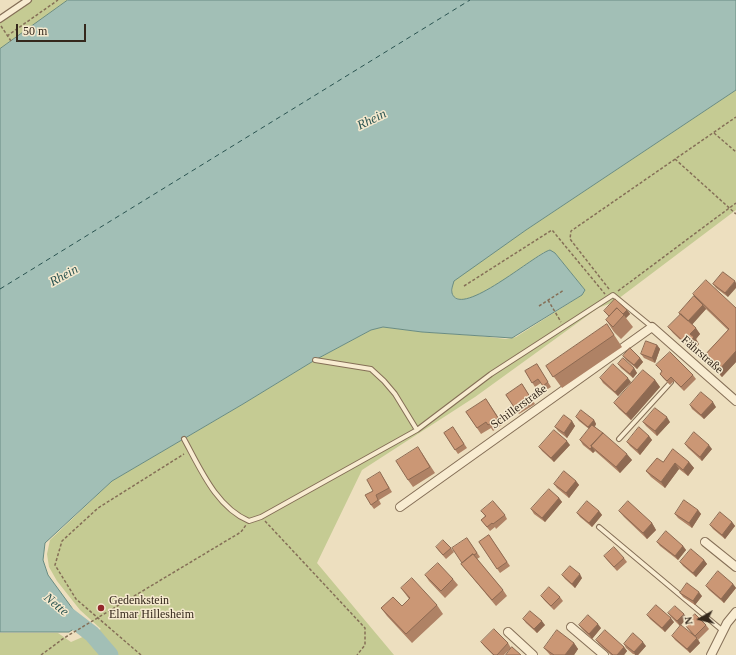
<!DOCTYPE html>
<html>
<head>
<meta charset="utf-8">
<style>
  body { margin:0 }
  #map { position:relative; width:736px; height:655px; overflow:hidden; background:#eddfbf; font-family:"Times New Roman",serif }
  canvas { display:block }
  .north { position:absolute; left:680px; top:599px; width:40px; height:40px; -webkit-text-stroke:3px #f5e9ce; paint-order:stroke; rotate:262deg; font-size:11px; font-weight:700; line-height:16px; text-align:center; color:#35281c }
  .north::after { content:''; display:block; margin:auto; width:14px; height:18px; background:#35281c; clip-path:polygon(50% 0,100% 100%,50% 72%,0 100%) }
  .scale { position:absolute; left:16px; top:24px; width:70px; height:18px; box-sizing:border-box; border:2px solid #35281c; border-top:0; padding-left:5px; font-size:12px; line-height:14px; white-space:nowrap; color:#35281c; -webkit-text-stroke:3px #f5e9ce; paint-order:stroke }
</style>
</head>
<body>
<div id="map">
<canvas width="736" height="655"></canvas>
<div class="north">N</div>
<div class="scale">50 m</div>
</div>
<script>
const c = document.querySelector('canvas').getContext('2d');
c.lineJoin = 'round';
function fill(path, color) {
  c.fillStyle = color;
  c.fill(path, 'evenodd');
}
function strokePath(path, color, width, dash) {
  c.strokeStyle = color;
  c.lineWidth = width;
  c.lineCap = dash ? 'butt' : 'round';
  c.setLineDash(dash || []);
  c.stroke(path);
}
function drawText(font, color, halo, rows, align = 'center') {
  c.font = font + ' "Times New Roman",serif';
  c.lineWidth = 3;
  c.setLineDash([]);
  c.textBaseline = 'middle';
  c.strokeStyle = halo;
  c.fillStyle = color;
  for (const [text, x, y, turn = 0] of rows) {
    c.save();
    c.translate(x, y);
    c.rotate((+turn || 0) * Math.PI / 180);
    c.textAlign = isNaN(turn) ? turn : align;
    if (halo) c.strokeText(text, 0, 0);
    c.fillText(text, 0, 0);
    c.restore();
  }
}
const green = new Path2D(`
  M32,0H68L0,49V22Z
  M736,90V210L614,302L598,308L475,397L362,470L317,563L394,655H0V633H58L71,642L101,629L80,610L57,581L49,567L47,554L50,540L112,481L243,404L315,360L371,330L383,327L422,332L480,336L506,339L516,337L582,295L585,290L555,253L544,252L504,280L473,298L466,300H461L454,297L452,294L453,281L526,230Z`);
const water = new Path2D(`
  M68,0H736V90L526,230L454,281C453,285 451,289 452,293C460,320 536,253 550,250L555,253L585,290L582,295L512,338L422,332L383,327L371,330L315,360L243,404L112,481L45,543L43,560L48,575L83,623L69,632H0V49Z`);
const river = new Path2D(`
  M62,611L92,634L110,655`);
const ferry = new Path2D(`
  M0,289L470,0`);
const path = new Path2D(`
  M1,26L11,41
  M7,36L58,0
  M714,133L736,152
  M675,159L736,214
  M464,286L552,230L605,294
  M609,289L570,239L571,231L736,117
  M618,291L736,203
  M548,300L561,322
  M539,306L564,290
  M265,521L365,628V645L357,655
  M41,655L64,638L241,532L246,525
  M141,655L76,599L55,565L62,541L98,508L184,454`);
const service = new Path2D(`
  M315,360L371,369L384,381L395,394L417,430
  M184,439C200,468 216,507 249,521L261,517L417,430L491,374L613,295L652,327
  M619,439L671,382
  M599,527L723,631`);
const pedestrian = new Path2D(`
  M0,19L28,0`);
const minor = new Path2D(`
  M400,507L652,327L736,401
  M705,542L736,567
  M571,627L604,655
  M508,632L533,655
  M711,655L727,623L736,612`);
const wall = new Path2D(`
  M723,272L728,297L716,288L713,284Z
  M693,294L736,308V362L722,377L707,363L703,357L728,330L706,309L692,324L700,334L696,339L699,344L692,351L673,333L668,327L680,315L679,313L694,296Z
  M627,310L630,314L626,318L633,327L621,339L614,332L606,320L609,317L604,311Z
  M607,324L622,347L562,388L546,366Z
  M657,345L660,349L655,363L644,358L641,354Z
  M623,356L640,358L643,362L637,369L626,360Z
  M537,364L551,387L546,390L541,383L535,387L525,371Z
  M618,364L634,368L637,373L633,378L621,368Z
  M656,365L693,375L696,379L684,391L674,381L670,385L663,378L660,374L662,372Z
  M600,378L631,382L618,396L603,383Z
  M655,380L660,387L631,420L619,409L614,403Z
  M522,384L535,404L519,414L506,395Z
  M486,399L503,424L493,431L491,428L481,434L466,412Z
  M690,405L716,407L704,419L692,409Z
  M576,417L594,420L596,424L595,427L632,460L620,473L595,451L593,453L583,445L580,440L589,429L579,421Z
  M572,421L575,426L567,438L558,431L555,427Z
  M643,422H670L657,436L646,426Z
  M453,427L467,448L458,454L444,433Z
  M649,436L652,440L640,455L630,446L627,442Z
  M685,444L712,449L702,461L688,448Z
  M570,445L554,462L542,451L539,447Z
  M422,453L435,473L413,487L408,480Z
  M663,462H689L694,468L688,476L679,469L665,488L651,477L646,471Z
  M383,477L392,492L379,500L381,504L374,509L371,505L373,491Z
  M576,481L579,485L569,498L557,488L554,484Z
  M559,498L562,502L545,522L534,514L531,509Z
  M698,510L701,514L692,528L678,518L675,514Z
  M481,511L505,515L507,519L496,529L495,527L490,531L481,520L485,516Z
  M599,511L602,515L592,527L580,517L577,513Z
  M619,511L652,523L656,530L647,539L624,517Z
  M732,522L735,526L725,539L713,529L710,525Z
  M489,535L510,566L500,573L479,542Z
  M467,538L480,557L477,559L503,590L507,596L496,606L461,564L462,563Z
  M657,542L683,546L686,550L678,560L660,546Z
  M436,547L451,548L454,552L446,559L439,551Z
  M604,556L624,558L627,562L617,571L607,560Z
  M704,560L707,564L696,577L683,566L680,562Z
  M425,575L453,579L458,585L445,598L429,581Z
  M562,575L582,578L575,588L565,579Z
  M733,584L736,588L724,603L709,590L706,586Z
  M401,588L437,605L443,614L412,643L387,616L381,608L402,606L409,599Z
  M680,593L702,596L695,605L683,597Z
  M541,596L560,597L563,601L554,610L544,600Z
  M668,613L687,618L680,626L671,617Z
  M647,615L674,622L665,632L650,619Z
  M523,619L545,625L537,633L526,623Z
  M579,625L601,628L592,639L582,629Z
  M685,625H706L709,629L698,640L688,629Z
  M672,636L697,638L700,643L690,653L675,640Z
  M596,640L624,647L627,651L624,655H611L599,644Z
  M481,642L508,643L511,648L504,655H493L484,646Z
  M574,643L578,649L574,655H550L544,648Z
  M624,644L646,646L638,655L633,654L626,648Z`);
const shadedWall = new Path2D(`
  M735,281L736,283V288L728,297L725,293Z
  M703,305L706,309L691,326L688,321Z
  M627,310L630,314L626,318L624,315L615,322Z
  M696,328L700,334L696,339L699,344L692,351L687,345L690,334Z
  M657,345L660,349L655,363L652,358Z
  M736,351V362L722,377L718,371Z
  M640,358L643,362L637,369L634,365Z
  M634,368L637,373L633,378L630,374Z
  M628,378L631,382L618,396L615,392Z
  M655,380L660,387L631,420L626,414Z
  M713,402L716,407L704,419L701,415Z
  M667,417L670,422L657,436L655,431Z
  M594,420L596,424L591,431L588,427Z
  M572,421L575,426L567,438L564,433Z
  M649,436L652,440L640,455L637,450Z
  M567,441L570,445L554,462L551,458Z
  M709,445L712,449L702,461L700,457Z
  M592,447L595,451L593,453L590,449Z
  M627,454L632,460L620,473L616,467Z
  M689,462L694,468L688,476L683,470Z
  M675,463L679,469L665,488L661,482Z
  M576,481L579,485L569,498L566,493Z
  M559,498L562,502L545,522L542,518Z
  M698,510L701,514L692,528L689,523Z
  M599,511L602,515L592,527L589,523Z
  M732,522L735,526L725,539L722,535Z
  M652,523L656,530L647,539L643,533Z
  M683,546L686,550L678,560L675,556Z
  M704,560L707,564L696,577L693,573Z
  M580,574L582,578L575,588L572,584Z
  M733,584L736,588L724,603L721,599Z
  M699,592L702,596L695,605L693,601Z
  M684,614L687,618L680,626L677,621Z
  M671,618L674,622L665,632L662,628Z
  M542,621L545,625L537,633L534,629Z
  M598,624L601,628L592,639L589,634Z
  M697,638L700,643L690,653L687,649Z
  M643,642L646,646L638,655H635L634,652Z
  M574,643L578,649L574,655H565Z
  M624,647L627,651L624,655H617Z`);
const building = new Path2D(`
  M723,272L735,281L725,293L713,284Z
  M706,280L736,308V351L718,371L703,357L729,329L693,294Z
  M694,296L703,305L688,321L679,313Z
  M615,299L627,310L623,314L617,308L609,316L604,311Z
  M617,308L624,315L613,327L606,320Z
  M681,314L696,328L690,334L694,337L687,345L668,327Z
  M607,324L614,335L553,377L546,366Z
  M646,341L657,345L652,358L641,354Z
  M630,348L640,358L634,365L623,356Z
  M670,352L693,375L681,387L671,377L667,381L660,374L662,371L656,365Z
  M623,358L634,368L630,374L618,364Z
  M537,364L548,382L543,386L538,379L532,383L525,371Z
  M613,364L628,378L615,392L600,378Z
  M643,370L655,380L626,414L614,403Z
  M522,384L532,400L516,410L506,395Z
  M701,392L713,402L701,415L690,405Z
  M486,399L498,418L488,425L486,422L477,428L466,412Z
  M655,408L667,417L655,431L643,422Z
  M581,410L594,420L588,427L576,417Z
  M564,415L572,421L564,433L555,427Z
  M592,425L603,433L591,446L592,447L590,449L580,440Z
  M453,427L464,444L455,450L444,433Z
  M639,427L649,436L637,450L627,442Z
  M554,430L567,441L551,458L539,447Z
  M694,432L709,445L700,457L685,444Z
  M603,433L627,454L616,467L591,446Z
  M418,447L430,467L408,480L396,461Z
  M673,449L689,462L683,470L675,463L661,482L646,471L657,458L663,462Z
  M564,471L576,481L566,493L554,484Z
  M380,472L389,488L376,495L378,500L371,505L365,495L373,491L367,480Z
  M549,489L559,498L542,518L531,509Z
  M684,500L698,510L689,523L675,514Z
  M493,501L505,515L493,524L492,523L487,527L481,520L486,516L481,511Z
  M587,501L599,511L589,523L577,513Z
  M628,501L652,523L643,533L619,511Z
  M720,512L732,522L722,535L710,525Z
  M666,531L683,546L675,556L657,542Z
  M489,535L507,562L497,569L479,542Z
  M467,538L477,553L474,555L473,554L462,563L452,548Z
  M443,540L451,548L443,555L436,547Z
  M614,547L624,558L614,567L604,556Z
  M691,549L704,560L693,573L680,562Z
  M473,554L503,590L492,600L461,564Z
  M438,563L453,579L441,591L425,575Z
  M570,566L580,574L572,584L562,575Z
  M718,571L733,584L721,599L706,586Z
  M412,578L437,605L406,634L381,608L393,597L402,606L410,598L401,588Z
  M687,583L699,592L693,601L680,593Z
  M549,587L560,597L551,606L541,596Z
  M656,605L671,618L662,628L647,615Z
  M675,606L684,614L677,621L668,613Z
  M530,611L542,621L534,629L523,619Z
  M695,614L706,625L695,636L685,625Z
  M588,615L598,624L589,634L579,625Z
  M681,625L697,638L687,649L672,636Z
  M494,629L508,643L497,655H494L481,642Z
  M557,630L574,643L565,655H554L544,648Z
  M605,630L624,647L617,655H613L596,640Z
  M633,633L643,642L634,652L624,644Z
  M512,647L521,655H506Z`);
const markers = [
  [101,608,4,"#93282a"]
];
const streetNames = [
  ["Fährstraße",702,355,41],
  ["Schillerstraße",519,407,-36]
];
const poiNames = [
  ["Gedenkstein",109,601],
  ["Elmar Hillesheim",109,615]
];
const waterNames = [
  ["Rhein",372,120,-26],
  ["Rhein",64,276,-29],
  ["Nette",56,605,40]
];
fill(green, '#c5cb93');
fill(water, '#a2bfb6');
strokePath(water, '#698c83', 1);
strokePath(river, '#a2bfb6', 17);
strokePath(ferry, '#2b5451', 1, [5, 4]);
strokePath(service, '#856f57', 6);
strokePath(pedestrian, '#856f57', 8);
strokePath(minor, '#856f57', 10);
strokePath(path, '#856f57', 1.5, [3, 2]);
strokePath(service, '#f8ecd1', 4);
strokePath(pedestrian, '#f8ecd1', 5.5);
strokePath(minor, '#f8ecd1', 8);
fill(wall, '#af8265');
fill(shadedWall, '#8e6a52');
fill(building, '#cb9775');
strokePath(building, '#8e6a52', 1);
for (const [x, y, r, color] of markers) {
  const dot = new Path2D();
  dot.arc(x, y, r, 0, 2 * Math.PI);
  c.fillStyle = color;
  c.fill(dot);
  strokePath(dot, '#f5e9ce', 1.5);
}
drawText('12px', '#35281c', '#f5e9ce', streetNames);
drawText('12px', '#35281c', '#f5e9ce', poiNames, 'left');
drawText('italic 13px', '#2b5451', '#f5e9ce', waterNames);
</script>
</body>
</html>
